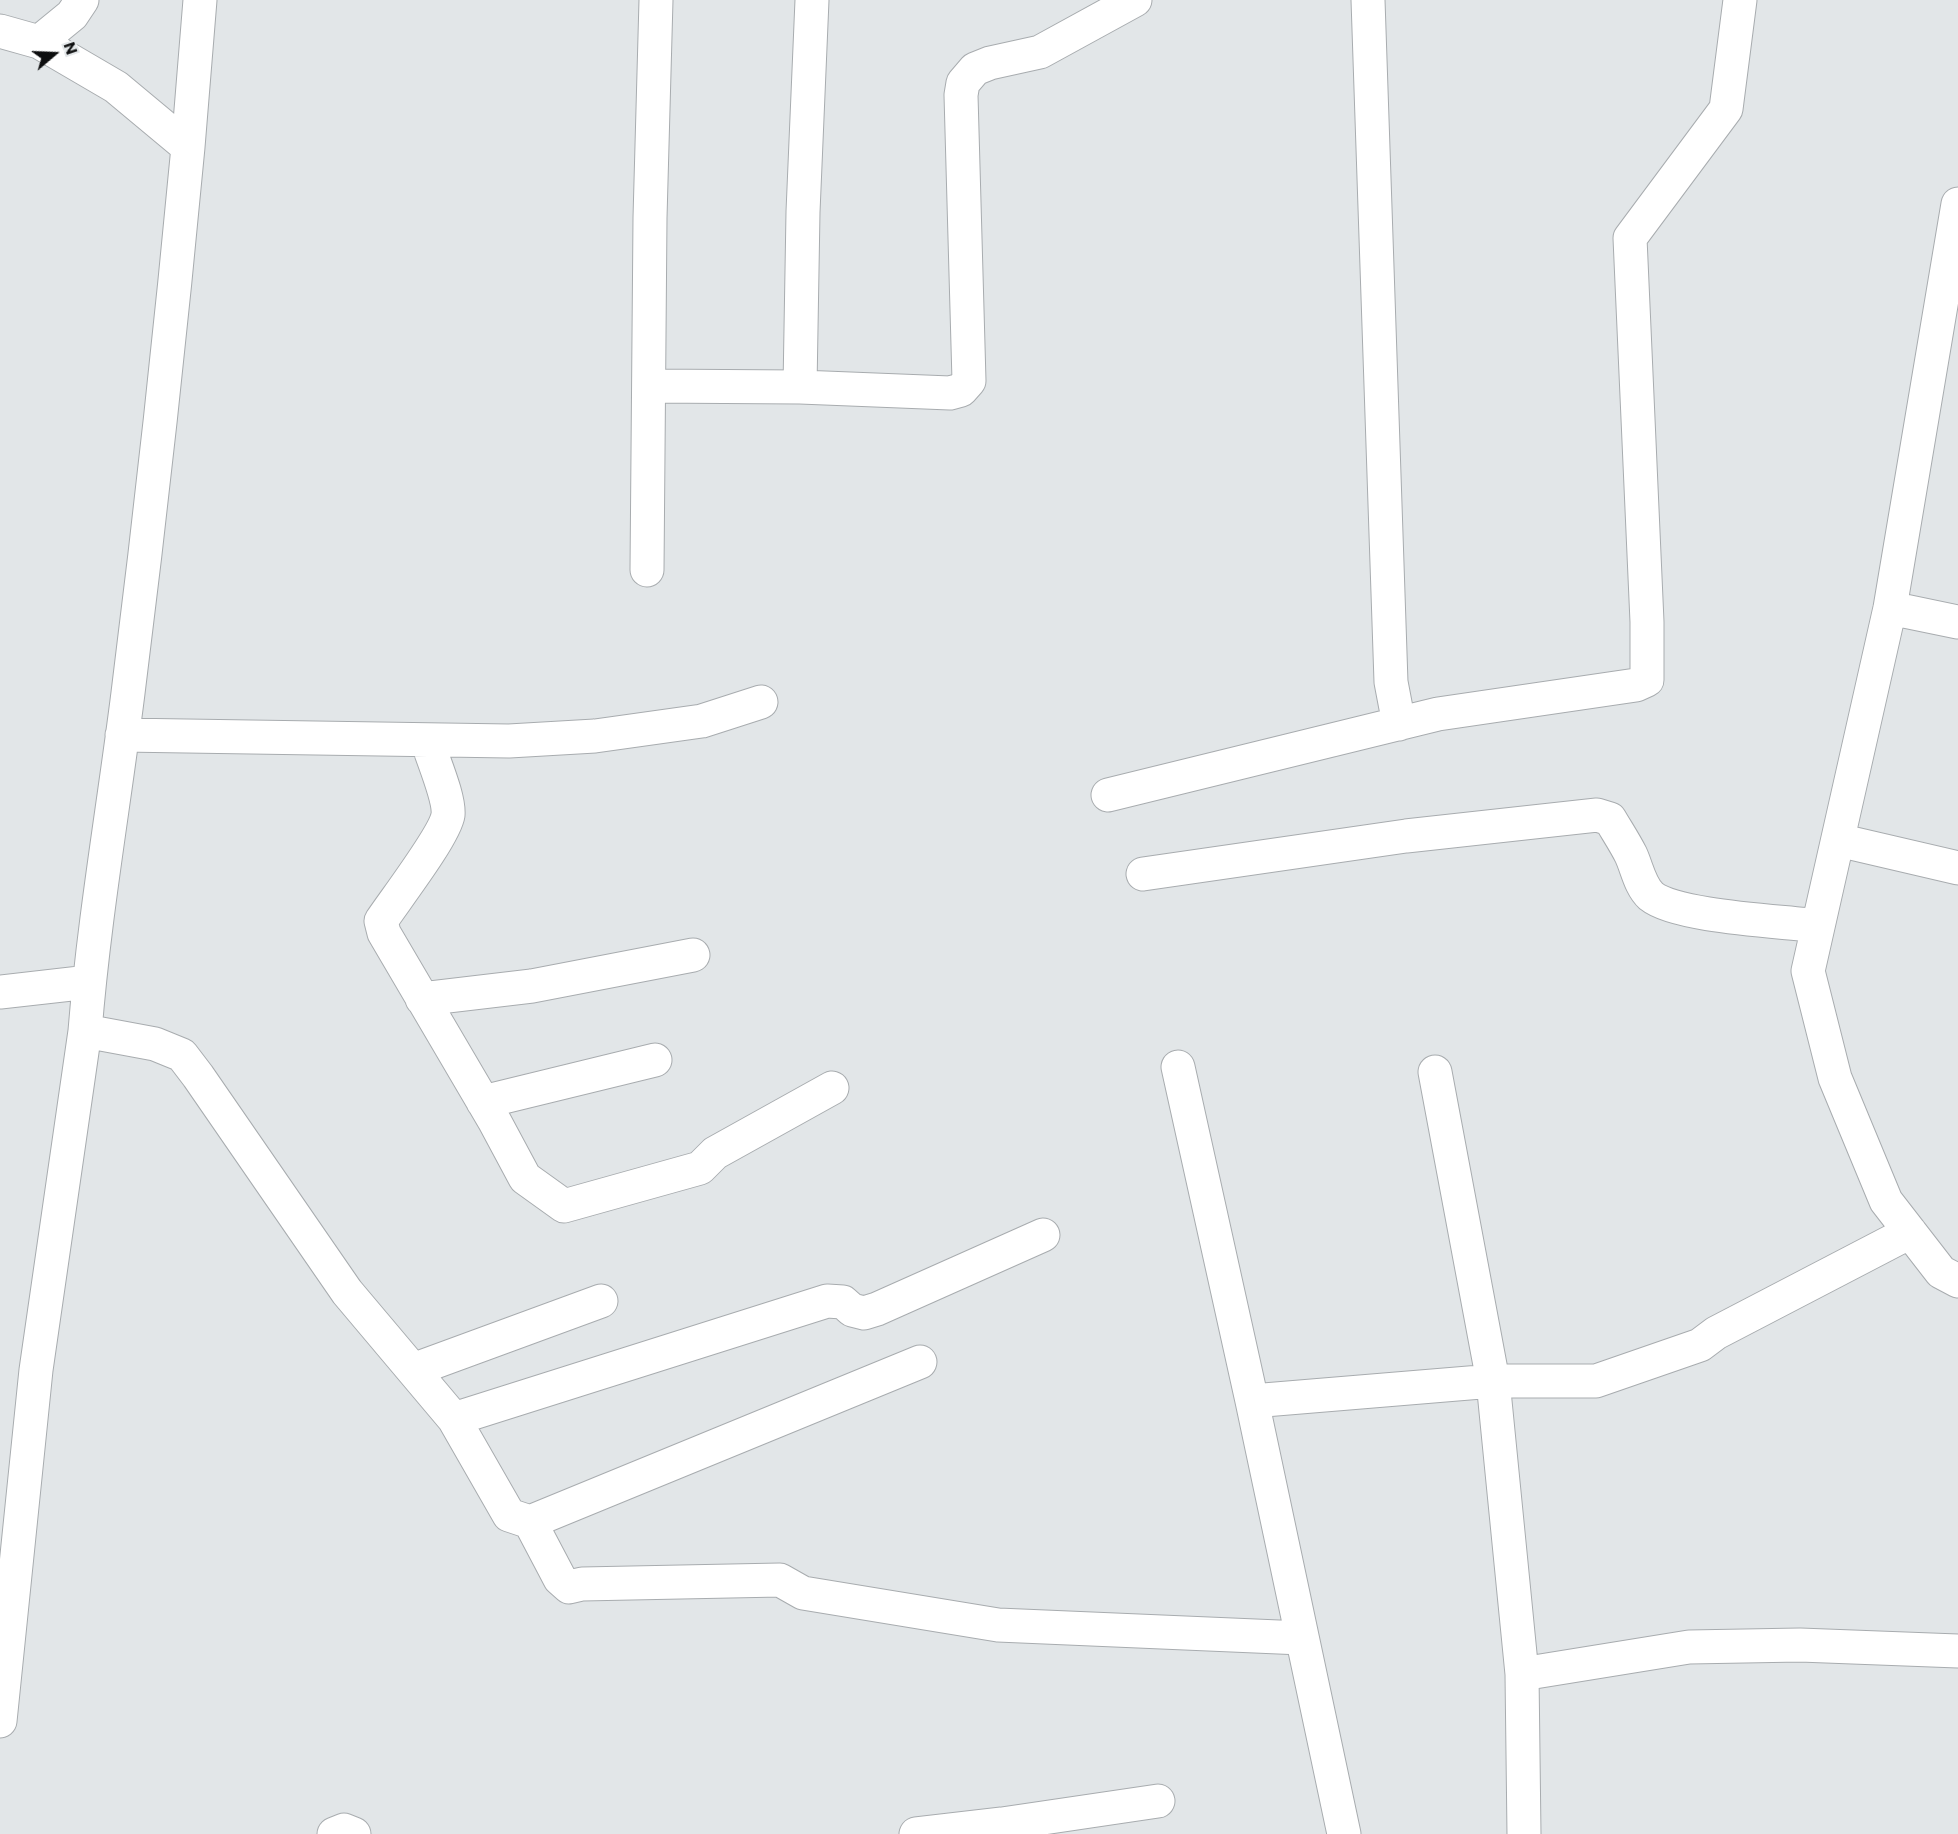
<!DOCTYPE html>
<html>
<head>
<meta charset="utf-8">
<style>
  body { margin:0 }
  #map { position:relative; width:1958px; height:1834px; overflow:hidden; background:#e2e6e8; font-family:Commissioner,sans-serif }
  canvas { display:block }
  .north { position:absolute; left:24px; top:24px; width:60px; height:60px; -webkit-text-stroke:4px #e2e6e8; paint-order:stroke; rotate:71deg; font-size:16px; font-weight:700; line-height:24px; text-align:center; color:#0d0e0f }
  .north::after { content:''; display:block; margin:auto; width:21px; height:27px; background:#0d0e0f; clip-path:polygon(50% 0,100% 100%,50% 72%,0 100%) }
</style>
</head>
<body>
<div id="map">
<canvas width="1958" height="1834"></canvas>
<div class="north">N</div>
</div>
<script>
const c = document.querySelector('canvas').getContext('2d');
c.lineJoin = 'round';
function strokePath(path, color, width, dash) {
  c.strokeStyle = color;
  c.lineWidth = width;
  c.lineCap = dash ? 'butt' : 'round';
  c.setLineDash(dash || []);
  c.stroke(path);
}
const street = new Path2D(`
  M1368,0L1391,682L1399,724
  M0,31L39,42L72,15L82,0
  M188,147L200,0
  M1958,204L1890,608L1808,971L1835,1078L1886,1201L1941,1272L1958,1281
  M649,386L800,387L950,393L961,390L969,381L961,95L963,83L975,69L990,63L1040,52L1135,0
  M800,387L803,212L812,0
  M647,570L650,218L656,0
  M1890,608L1958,622
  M122,735L509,741L595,736L702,721L761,702
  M427,740C432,758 450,798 448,815C445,835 395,900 381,921L384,933L495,1122L525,1178L564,1206L700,1168L715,1153L832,1088
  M1108,795L1438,714L1636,685L1647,680V622L1630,238L1726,109L1740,0
  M1838,840L1958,868
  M1143,874L1406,836L1597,815L1610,819C1617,831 1625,843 1631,855C1637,868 1640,886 1651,896C1677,917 1782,921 1818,926
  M0,992L89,982
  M422,999L532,986L693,955
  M85,1031L155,1044L182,1055L198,1076L347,1292L454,1419L827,1301L843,1302L852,1310L864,1313L877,1309L1043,1235
  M1178,1067L1252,1401L1344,1834
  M1435,1072L1493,1381L1522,1674L1524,1834
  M483,1102L655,1060
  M413,1370L601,1301
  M1252,1401L1493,1381H1596L1700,1345L1716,1333L1910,1232
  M454,1419L509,1515L530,1522L920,1362
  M530,1522L560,1579L569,1587L582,1584L780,1580L803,1593L998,1625L1302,1638
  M1522,1674L1689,1647L1800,1645L1958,1651
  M0,1721L36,1370L85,1031C94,918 114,805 128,693C151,511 171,329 188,147L116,87L39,42
  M334,1834L344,1830L354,1834
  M916,1834L1002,1824L1158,1801`);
strokePath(street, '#a8acaf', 35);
strokePath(street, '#fff', 33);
</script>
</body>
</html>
